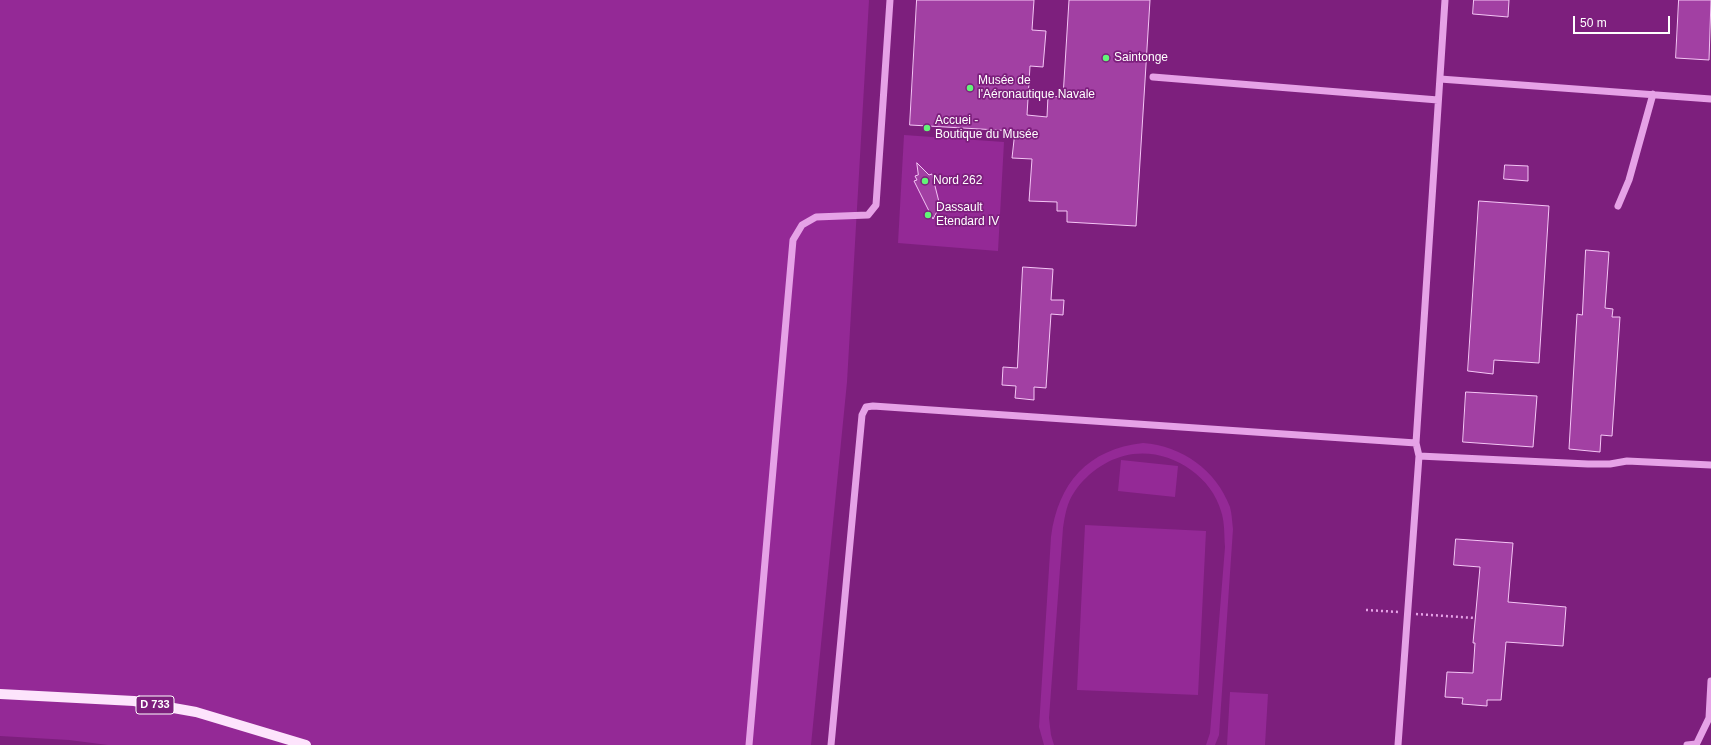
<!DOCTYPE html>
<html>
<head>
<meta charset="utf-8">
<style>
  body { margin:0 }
  #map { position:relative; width:1711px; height:745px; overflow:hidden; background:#7d1f7d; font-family:Arial,sans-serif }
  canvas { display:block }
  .scale { position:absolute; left:1573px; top:16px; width:97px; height:18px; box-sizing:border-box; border:2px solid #fff; border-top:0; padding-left:5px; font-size:12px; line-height:14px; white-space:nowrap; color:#fff; -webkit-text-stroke:3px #7d1f7d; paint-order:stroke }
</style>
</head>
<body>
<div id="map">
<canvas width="1711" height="745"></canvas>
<div class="scale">50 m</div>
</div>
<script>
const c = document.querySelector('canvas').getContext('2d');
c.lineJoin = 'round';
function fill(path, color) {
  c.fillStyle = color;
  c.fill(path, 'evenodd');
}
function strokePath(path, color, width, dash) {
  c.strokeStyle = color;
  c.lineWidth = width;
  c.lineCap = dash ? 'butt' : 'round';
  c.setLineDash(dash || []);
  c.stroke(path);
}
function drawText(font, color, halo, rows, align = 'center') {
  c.font = font + ' Arial,sans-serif';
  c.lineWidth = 3.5;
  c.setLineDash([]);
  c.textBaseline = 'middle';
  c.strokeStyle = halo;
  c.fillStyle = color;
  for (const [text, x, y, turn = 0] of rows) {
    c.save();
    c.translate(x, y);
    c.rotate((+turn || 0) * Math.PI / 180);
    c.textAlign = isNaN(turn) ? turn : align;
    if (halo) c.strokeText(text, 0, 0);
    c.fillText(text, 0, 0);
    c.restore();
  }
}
const green = new Path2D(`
  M0,0H869L847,382L811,745H108L69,740L0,736Z
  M904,135L1004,142L998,251L898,243Z
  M1143,443C1182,446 1216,470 1230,507C1232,514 1232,522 1233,529L1219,735L1215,745H1206L1210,733L1225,547C1224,535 1225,523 1221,511C1211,475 1170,449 1133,454C1110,457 1088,472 1075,491C1067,502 1065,515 1063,528L1049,718L1051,735L1054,745H1044L1039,727L1051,537C1058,483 1088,449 1143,443Z
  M1121,460L1178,466L1175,497L1118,491Z
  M1085,525L1206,531L1198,695L1077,690Z
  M1230,692L1268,694L1265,745H1227Z`);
const building = new Path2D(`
  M917,0H1034L1032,30L1046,31L1043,67L1030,66L1027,115L1047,117L1048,96L1063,97L1069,0H1150L1136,226L1067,222V211H1057V202L1029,201L1032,159L1012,158L1015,131L910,125Z
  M1474,0H1509L1508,17L1473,14Z
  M1679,0H1711L1709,60L1676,58Z
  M917,163L929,175L932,174L940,206L933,219L914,181L917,180L915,176L918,175Z
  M1505,165L1528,166V181L1504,179Z
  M1479,201L1549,206L1539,363L1494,360L1493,374L1468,371Z
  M1586,250L1609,252L1605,308L1613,309L1612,317H1620L1612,436L1601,435L1600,452L1569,449L1577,314L1582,315Z
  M1023,267L1053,269L1051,300H1064L1063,315L1051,314L1046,388L1034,387V400L1015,398L1016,386L1002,385L1003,367L1017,368Z
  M1466,392L1537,396L1533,447L1463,442Z
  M1456,539L1513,543L1508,602L1566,607L1563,646L1506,642L1501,700H1487V706L1462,704L1463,698L1445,697L1447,672L1473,673L1475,643H1473L1480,567L1454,565Z`);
const path = new Path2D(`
  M1366,610L1399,612
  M1416,614L1475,618`);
const minor = new Path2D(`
  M1153,77L1438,100
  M1440,79L1711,99
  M1618,206L1629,180L1653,94
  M1419,456L1588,464H1610L1627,461L1711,465
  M749,745L793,240L802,225L816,217L868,215L876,205L890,0
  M831,745L862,415L866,407L873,406L1416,443
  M1398,745L1419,456L1416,443L1445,0
  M1687,745L1696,744
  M1696,745L1709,718L1711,681`);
const major = new Path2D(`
  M0,694L134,701L196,712L306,745`);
const markers = [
  [1106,58,4,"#62f578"],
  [970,88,4,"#62f578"],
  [927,128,4,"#62f578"],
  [925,181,4,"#62f578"],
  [928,215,4,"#62f578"]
];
const shields = [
  [155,705,38]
];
const shieldNames = [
  ["D 733",155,705]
];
const poiNames = [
  ["Saintonge",1114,58],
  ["Musée de",978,81],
  ["l'Aéronautique Navale",978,95],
  ["Accuei -",935,121],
  ["Boutique du Musée",935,135],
  ["Nord 262",933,181],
  ["Dassault",936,208],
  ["Etendard IV",936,222]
];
fill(green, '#942996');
fill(building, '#a240a3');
strokePath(building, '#f5c6f6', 1);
strokePath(path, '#e6a2e7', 2.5, [2, 3]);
strokePath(minor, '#e6a2e7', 7);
strokePath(major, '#fde4fc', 10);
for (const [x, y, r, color] of markers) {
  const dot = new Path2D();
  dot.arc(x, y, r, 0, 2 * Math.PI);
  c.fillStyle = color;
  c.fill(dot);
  strokePath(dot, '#7d1f7d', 1.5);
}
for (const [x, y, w] of shields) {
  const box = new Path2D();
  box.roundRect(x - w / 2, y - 9, w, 18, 3);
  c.fillStyle = '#7d1f7d';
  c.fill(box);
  strokePath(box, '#fff', 1);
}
drawText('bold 11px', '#fff', null, shieldNames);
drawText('12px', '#fff', '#7d1f7d', poiNames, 'left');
</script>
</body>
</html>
